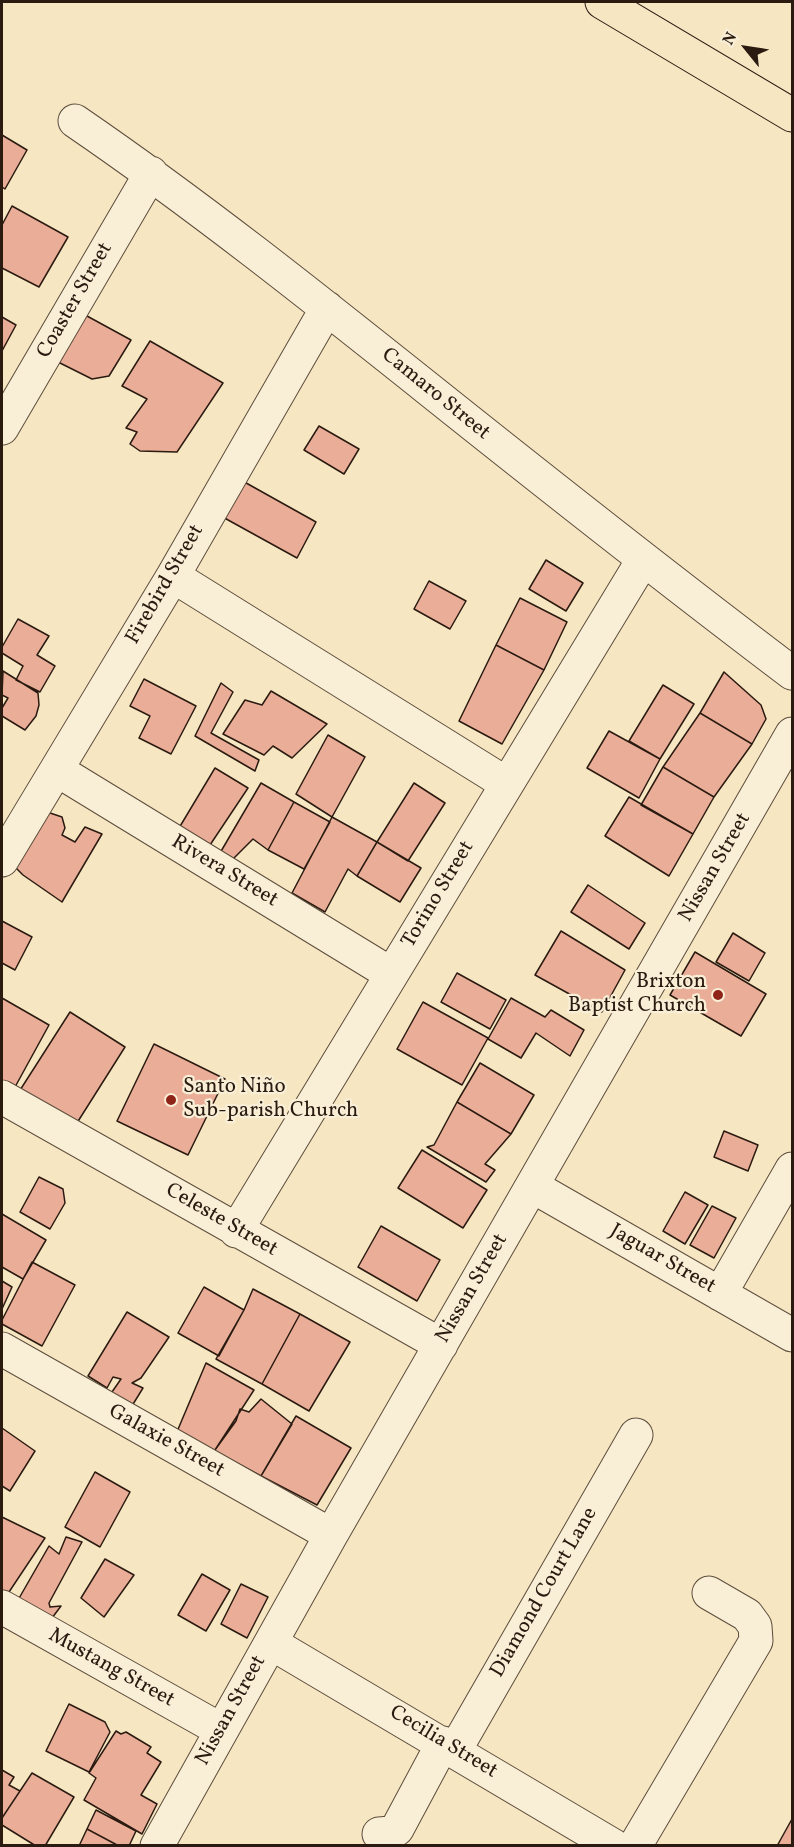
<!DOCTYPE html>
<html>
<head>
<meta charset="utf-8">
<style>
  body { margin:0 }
  #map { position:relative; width:794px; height:1847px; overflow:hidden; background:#f6e6c2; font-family:Vollkorn,serif }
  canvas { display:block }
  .frame { position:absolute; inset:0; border:3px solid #2a1a10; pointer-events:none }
  .north { position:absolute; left:716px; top:18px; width:60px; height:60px; -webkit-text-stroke:4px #f9efd7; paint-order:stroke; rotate:300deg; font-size:16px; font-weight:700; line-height:24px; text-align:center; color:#2a1a10 }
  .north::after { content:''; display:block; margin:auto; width:21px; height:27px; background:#2a1a10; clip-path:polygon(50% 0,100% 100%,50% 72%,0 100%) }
</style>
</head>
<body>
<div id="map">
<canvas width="794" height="1847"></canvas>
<div class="frame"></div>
<div class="north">N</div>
</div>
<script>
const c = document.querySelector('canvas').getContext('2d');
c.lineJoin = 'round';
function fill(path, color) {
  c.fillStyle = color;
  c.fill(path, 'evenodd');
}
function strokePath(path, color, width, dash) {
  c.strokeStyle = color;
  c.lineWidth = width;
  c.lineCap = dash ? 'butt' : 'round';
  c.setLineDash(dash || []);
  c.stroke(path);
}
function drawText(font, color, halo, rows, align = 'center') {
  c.font = font + ' Vollkorn,serif';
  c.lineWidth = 4.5;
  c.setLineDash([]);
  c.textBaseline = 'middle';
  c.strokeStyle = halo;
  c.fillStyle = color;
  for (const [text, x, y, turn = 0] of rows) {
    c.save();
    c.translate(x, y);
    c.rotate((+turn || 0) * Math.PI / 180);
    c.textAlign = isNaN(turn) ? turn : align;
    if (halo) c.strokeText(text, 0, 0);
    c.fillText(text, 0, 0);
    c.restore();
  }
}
const building = new Path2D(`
  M2,135L27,150L5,189L2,187Z
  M12,206L68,237L39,287L2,268V225Z
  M76,310L131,340L109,376L92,379L50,358Z
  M2,317L16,325L2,351Z
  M150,341L223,383L177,452L140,451L130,444L137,432L126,428L147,399L122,386Z
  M319,426L359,449L344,474L304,450Z
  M239,479L316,522L297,558L219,515Z
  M546,560L583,583L566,611L529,589Z
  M429,581L466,601L450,629L414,609Z
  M520,598L567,622L544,670L496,645Z
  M18,619L49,636L37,655L55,666L40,692L16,680L23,666L2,653V647Z
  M496,645L544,670L502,744L459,721Z
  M3,671L38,693L39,705L36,716L25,730L2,716V708L8,698L2,695Z
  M724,672L761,705L766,719L752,744L700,713Z
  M144,679L196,706L171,754L139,738L150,716L130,706Z
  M221,683L233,692L211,733L259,760L255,771L195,736Z
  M663,685L694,704L660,759L629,741Z
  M271,691L327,724L292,758L273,746L264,755L223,734L245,700L262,705Z
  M700,713L752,744L714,797L663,767Z
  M609,731L660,759L639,798L587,768Z
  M328,735L365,757L332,817L296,794Z
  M663,767L714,797L693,834L641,805Z
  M215,768L248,788L208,848L176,833Z
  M261,783L294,802L268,850L253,839L233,859L220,853Z
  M414,783L445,803L408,861L377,842Z
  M629,797L693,834L669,876L605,836Z
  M294,802L330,822L304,869L268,850Z
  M44,811L62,817L65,828L62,835L75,842L85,827L102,834L62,902L23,875L15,867Z
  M332,817L377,842L357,876L348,869L325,912L292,893Z
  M377,842L421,868L400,902L357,876Z
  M588,885L645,923L629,949L571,912Z
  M2,921L32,937L15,970L2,963Z
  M561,931L625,970L602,1012L535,975Z
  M733,933L765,953L749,981L716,962Z
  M695,952L766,994L741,1036L670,995Z
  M457,973L506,1000L490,1029L441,1002Z
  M2,998L49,1025L9,1098L2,1094Z
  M511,998L545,1017L551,1010L584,1030L570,1056L536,1033L521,1058L488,1039Z
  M423,1002L488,1038L462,1085L397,1049Z
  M70,1012L125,1047L70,1134L15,1098Z
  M154,1044L225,1079L188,1155L117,1121Z
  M480,1063L534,1095L511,1134L457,1102Z
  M457,1102L511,1134L485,1164L495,1170L486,1182L427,1147L434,1145Z
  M724,1131L758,1145L748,1171L714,1157Z
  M422,1150L487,1190L463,1228L398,1188Z
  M39,1177L63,1189L65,1203L50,1229L20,1212Z
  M685,1192L708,1205L685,1244L663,1231Z
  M712,1206L736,1218L714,1258L690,1245Z
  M2,1214L46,1240L23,1279L2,1267Z
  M381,1226L440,1260L417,1301L358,1267Z
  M32,1262L75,1285L42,1346L2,1324V1320Z
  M2,1281L12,1287L2,1309Z
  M204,1287L244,1310L219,1356L178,1333Z
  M253,1289L300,1314L262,1384L216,1359L244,1310Z
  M127,1312L169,1337L141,1378L132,1383L143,1388L127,1414L105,1402L121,1379L113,1377L107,1388L88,1376Z
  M300,1314L350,1342L309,1411L262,1384Z
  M206,1363L254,1390L213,1453L176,1434Z
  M261,1399L292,1424L261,1476L231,1460L207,1461L236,1421L240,1409L249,1412Z
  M296,1416L351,1448L317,1505L261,1476Z
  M2,1428L35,1451L10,1491L2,1486Z
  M95,1472L130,1492L100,1547L65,1527Z
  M2,1517L45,1538L5,1598L2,1596Z
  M66,1537L82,1542L49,1603L50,1607L61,1606L46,1626L14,1607L49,1546L59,1554Z
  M105,1559L134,1575L104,1617L81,1598Z
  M202,1574L230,1590L206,1631L178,1615Z
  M241,1584L268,1597L247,1638L221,1624Z
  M69,1704L105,1722L110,1732L89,1772L46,1751Z
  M116,1731L121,1734L126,1732L151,1747L147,1753L161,1762L141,1795L157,1804L142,1834L84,1800L96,1778L89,1773Z
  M2,1770L14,1777L9,1785L20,1791L2,1818Z
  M32,1773L74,1797L45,1846H36L2,1825V1818Z
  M96,1810L136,1831L129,1846H119L87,1829Z
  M792,1819V1846H777Z
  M87,1829L119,1846H79Z`);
const minor = new Path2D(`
  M75,121C205,210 328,309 451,407C564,497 677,586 792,673
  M2,428L151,173
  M173,576L507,784
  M57,770L391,974
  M2,860L173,576L327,308
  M2,1097L441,1345
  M532,1186L792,1335
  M236,1231L643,560
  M720,1294L792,1169
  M2,1349L331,1535
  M2,1607L221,1730
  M271,1643L614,1846
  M455,1750L636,1435
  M379,1834L391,1833L397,1829L443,1743
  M157,1846L331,1535L792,734
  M635,1846L756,1641L755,1626L747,1615L709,1593`);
const major = new Path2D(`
  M602,2L792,115`);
const markers = [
  [718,995,6,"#8f2418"],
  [171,1100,6,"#8f2418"]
];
const streetNames = [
  ["Coaster Street",76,301,-60],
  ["Camaro Street",435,395,39],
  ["Firebird Street",166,585,-60],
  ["Nissan Street",716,868,-60],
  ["Rivera Street",224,872,31],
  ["Torino Street",439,895,-59],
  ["Celeste Street",221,1221,30],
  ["Jaguar Street",662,1260,30],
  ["Nissan Street",473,1289,-60],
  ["Galaxie Street",166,1442,29],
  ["Diamond Court Lane",545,1593,-60],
  ["Mustang Street",111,1669,29],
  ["Nissan Street",232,1711,-61],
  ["Cecilia Street",443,1743,31]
];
const poiNames = [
  ["Brixton",706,983],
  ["Baptist Church",706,1007],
  ["Santo Niño",183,1088,"left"],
  ["Sub-parish Church",183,1112,"left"]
];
fill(building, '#eaae98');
strokePath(building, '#2a1a10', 1.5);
strokePath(minor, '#5d4d3c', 35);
strokePath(major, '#2a1a10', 35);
strokePath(minor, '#f9efd7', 33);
strokePath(major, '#f6e6c2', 33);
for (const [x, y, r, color] of markers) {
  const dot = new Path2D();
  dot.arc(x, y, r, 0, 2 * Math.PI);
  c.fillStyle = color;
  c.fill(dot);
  strokePath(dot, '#f9efd7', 2);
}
drawText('21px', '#2a1a10', '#f9efd7', streetNames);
drawText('21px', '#2a1a10', '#f9efd7', poiNames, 'right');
</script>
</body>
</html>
